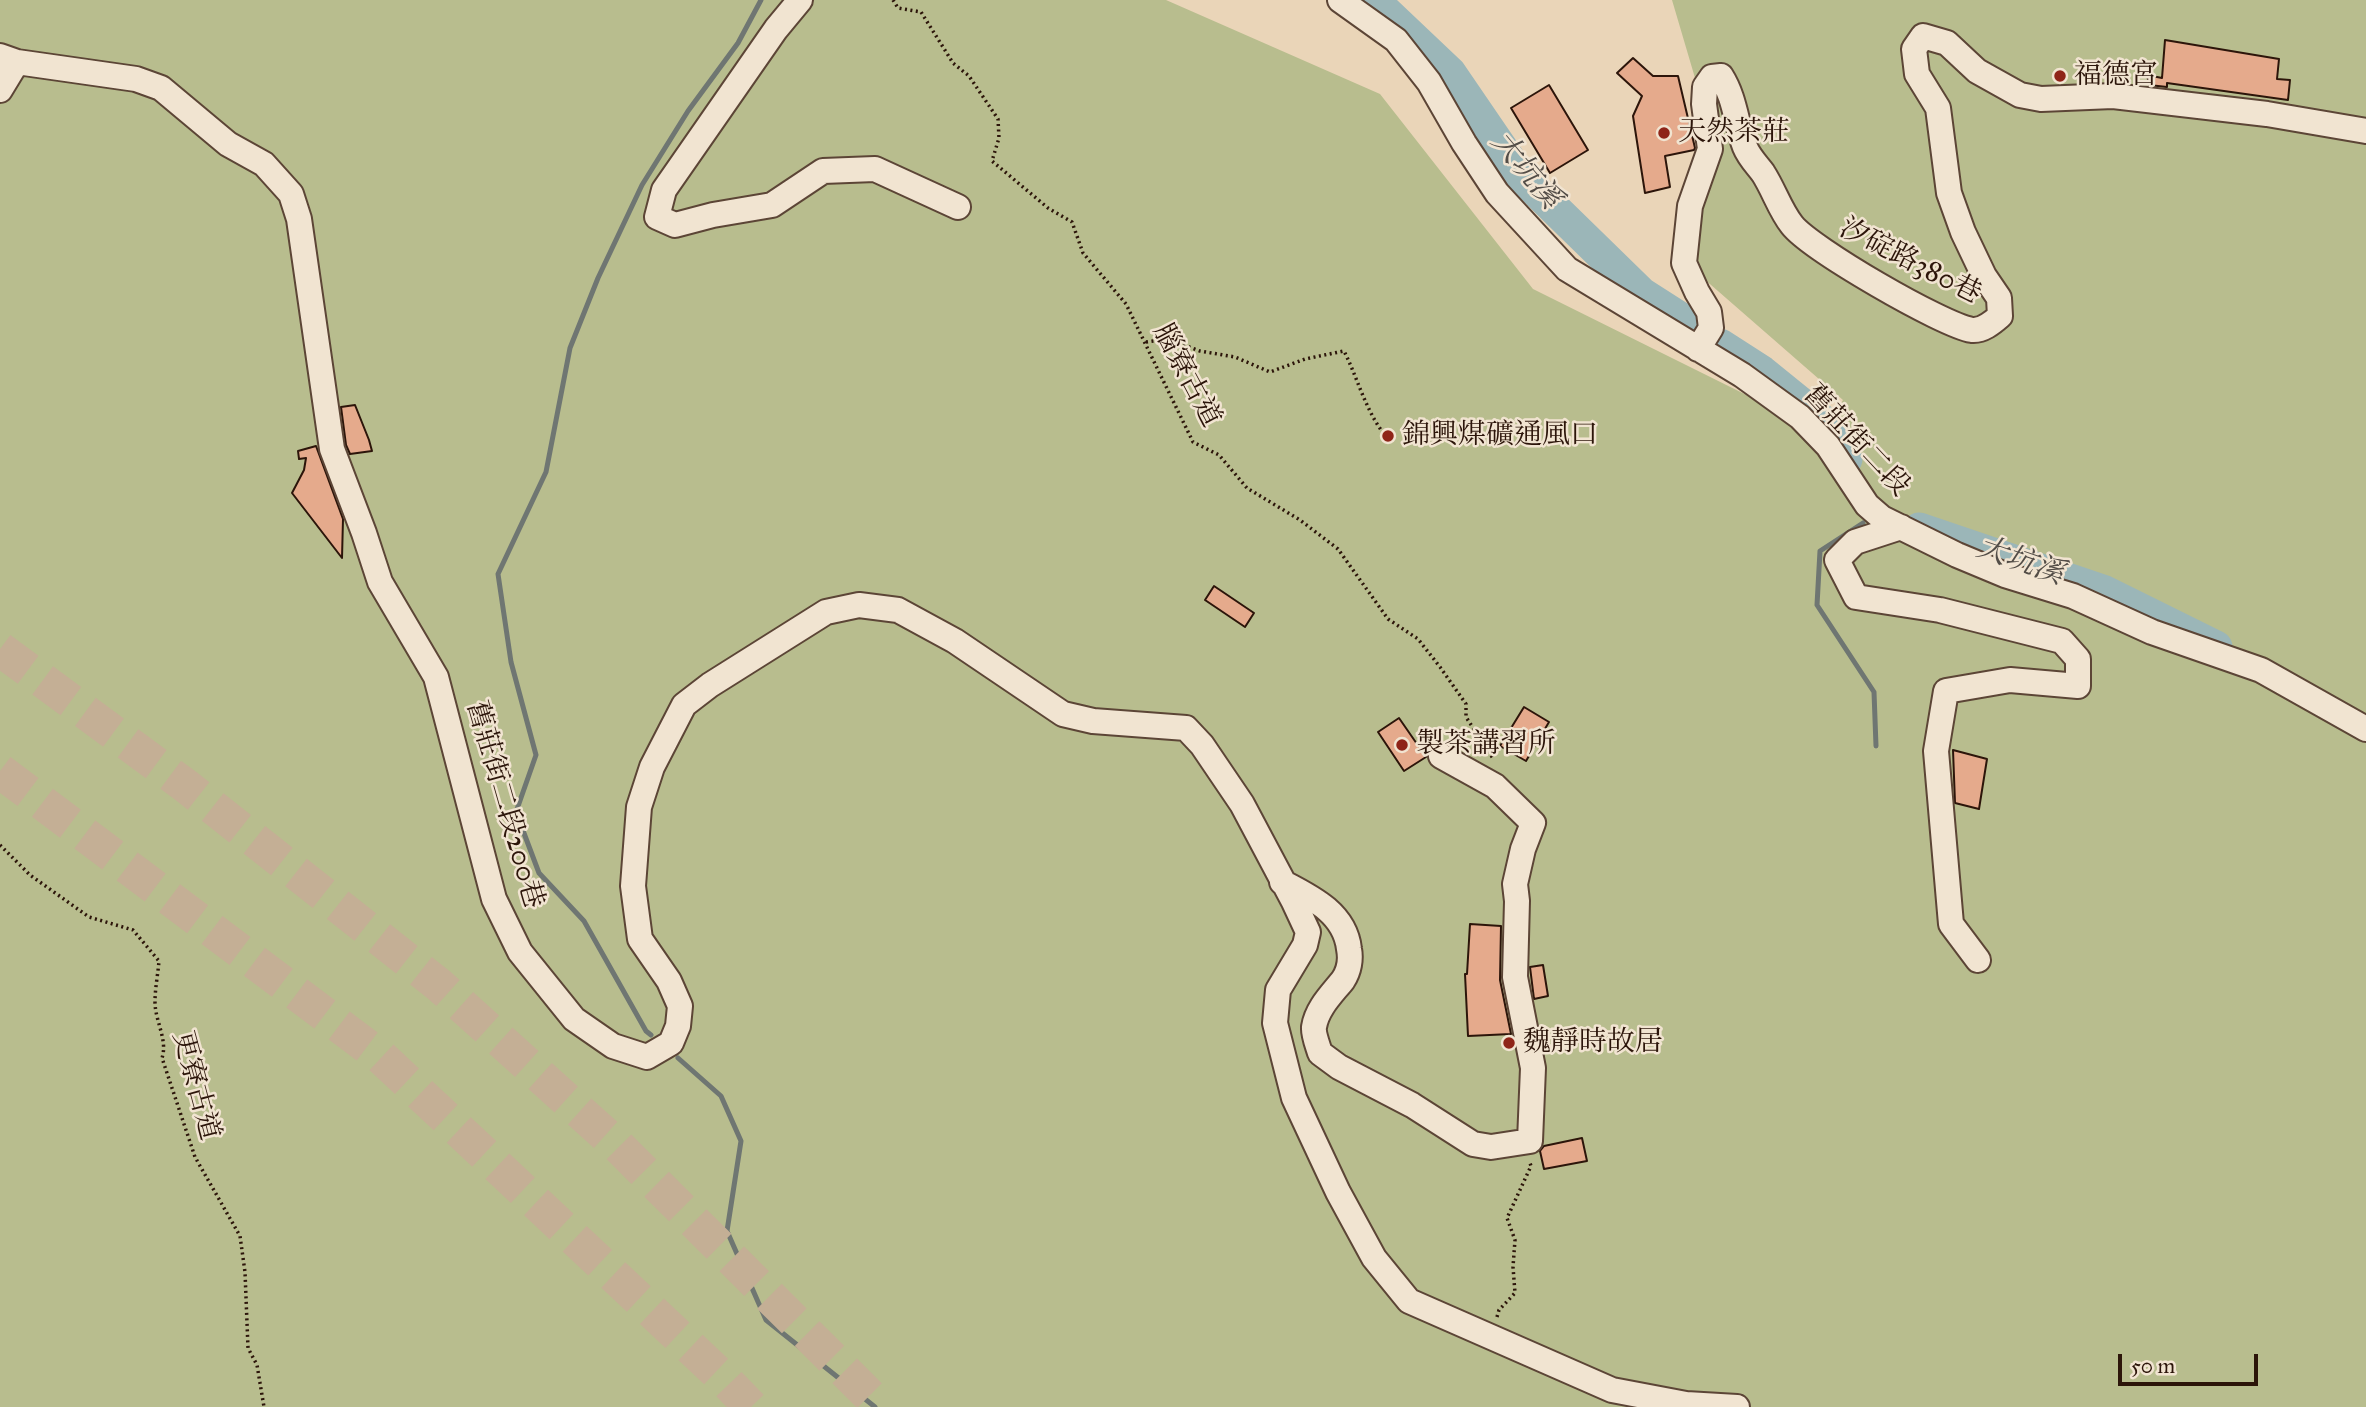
<!DOCTYPE html>
<html>
<head>
<meta charset="utf-8">
<style>
  body { margin:0 }
  #map { position:relative; width:2366px; height:1407px; overflow:hidden; background:#ead5b8; font-family:"IM FELL Great Primer",serif }
  canvas { display:block }
  .scale { position:absolute; left:2118px; top:1354px; width:140px; height:32px; box-sizing:border-box; border:4px solid #2c150a; border-top:0; padding-left:9px; font-size:21px; line-height:24px; white-space:nowrap; color:#2c150a; -webkit-text-stroke:5px #f1e4d1; paint-order:stroke }
</style>
</head>
<body>
<div id="map">
<canvas width="2366" height="1407"></canvas>
<div class="scale">50 m</div>
</div>
<script>
const c = document.querySelector('canvas').getContext('2d');
c.lineJoin = 'round';
function fill(path, color) {
  c.fillStyle = color;
  c.fill(path, 'evenodd');
}
function strokePath(path, color, width, dash) {
  c.strokeStyle = color;
  c.lineWidth = width;
  c.lineCap = dash ? 'butt' : 'round';
  c.setLineDash(dash || []);
  c.stroke(path);
}
function drawText(font, color, halo, rows, align = 'center') {
  c.font = font + ' "IM FELL Great Primer","Noto Serif TC",serif';
  c.lineWidth = 5;
  c.setLineDash([]);
  c.textBaseline = 'middle';
  c.strokeStyle = halo;
  c.fillStyle = color;
  for (const [text, x, y, turn = 0] of rows) {
    c.save();
    c.translate(x, y);
    c.rotate((+turn || 0) * Math.PI / 180);
    c.textAlign = isNaN(turn) ? turn : align;
    if (halo) c.strokeText(text, 0, 0);
    c.fillText(text, 0, 0);
    c.restore();
  }
}
const green = new Path2D(`
  M0,0H1166L1380,94L1533,289L1823,433L1843,400L1695,271L1708,122L1672,0H2366V1407H0Z`);
const stream = new Path2D(`
  M1863,523L1820,551L1817,605L1874,692L1876,746
  M651,1035L646,1031L584,921L539,873L516,812L536,755L511,662L498,574L546,472L570,348L598,278L642,185L688,111L738,43L761,0
  M678,1058L721,1096L741,1141L727,1231L766,1320L875,1407`);
const river = new Path2D(`
  M1373,0L1450,73L1519,174L1642,294L1692,326
  M1720,345L1762,372L1820,419L1846,459
  M1919,529L2105,592L2216,647`);
const building = new Path2D(`
  M2165,40L2279,59L2277,79L2290,80L2288,100L2167,83V87L2149,85L2147,75L2162,78Z
  M1633,58L1653,76H1678L1695,148L1694,150L1665,156L1670,187L1645,193L1633,116L1642,96L1617,73Z
  M1549,85L1588,150L1550,173L1511,108Z
  M355,405L369,440L372,451L350,454L346,445L341,407Z
  M316,446L343,519L342,558L292,493L304,470L306,458L299,459L298,451Z
  M1214,586L1254,613L1245,627L1205,600Z
  M1524,707L1549,722L1526,761L1500,746Z
  M1399,718L1426,757L1404,771L1378,732Z
  M1953,750L1987,759L1979,809L1955,803Z
  M1470,924L1501,926L1500,980L1511,1034L1468,1036L1465,974H1467Z
  M1543,965L1548,996L1534,999L1530,967Z
  M1582,1138L1587,1161L1544,1169L1540,1151L1544,1146Z`);
const highwayTunnel = new Path2D(`
  M0,649L186,786L439,985L618,1146L881,1407
  M0,771L380,1056L723,1378L751,1407`);
const path = new Path2D(`
  M893,0L898,8L921,12L953,63L969,76L998,119L999,138L992,161L1048,208L1072,222L1083,253L1126,304L1193,442L1219,455L1247,488L1300,520L1338,549L1388,619L1418,639L1440,667L1466,704V717L1494,760
  M1146,342L1168,339L1200,351L1235,357L1270,372L1305,359L1344,351C1358,379 1365,409 1384,434
  M0,845L30,875L89,917L133,930L159,961C158,974 155,988 155,1002C155,1021 168,1040 162,1058L195,1157L240,1236L245,1272L248,1348L257,1365L264,1407
  M1497,1317L1499,1310L1515,1293L1513,1267L1515,1240L1507,1218L1531,1166L1530,1163`);
const minor = new Path2D(`
  M800,0L776,29L664,190L657,217L675,225L713,215L772,205L823,171L875,169L958,207
  M1340,0L1396,40L1429,82L1464,143L1497,193L1567,269L1742,375L1800,417L1828,446L1867,505L1882,518L1957,555L2005,575L2073,596L2152,632L2261,670L2366,729
  M0,56L17,62L136,79L161,88L228,144L264,164L291,194L299,219L332,449L364,533L380,582L436,677L494,899L520,952L574,1019L613,1046L647,1057L671,1043L678,1026L680,1006L669,981L640,939L633,886L639,807L652,767L684,705L710,685L826,612L859,605L898,610L955,641L1063,714L1093,721L1186,728L1202,745L1242,804L1294,902L1308,932L1305,945L1278,990L1275,1023L1294,1098L1338,1192L1374,1258L1409,1301L1612,1390L1686,1404L1737,1407
  M0,90L17,62
  M1698,349L1711,328L1709,312L1697,292L1684,263L1690,206L1710,149L1704,104L1705,87L1712,77L1721,76C1735,98 1736,123 1745,147C1749,157 1757,165 1763,173C1774,190 1780,210 1792,225C1811,249 1942,325 1972,330C1982,331 1992,323 2000,316L1999,298L1984,276L1963,232L1949,193L1938,108L1917,74L1914,49L1923,36L1947,43L1977,71L2020,95L2041,99L2113,96L2267,114L2366,131
  M1901,527L1855,542L1837,560L1856,597L1940,610L2062,641L2078,659V686L2010,680L1946,691L1936,751L1951,924L1978,960
  M1282,882C1311,897 1345,913 1349,949C1351,959 1349,971 1343,980C1332,994 1317,1008 1314,1027C1313,1034 1318,1046 1320,1053L1339,1067L1412,1105L1473,1144L1491,1147L1530,1141L1533,1068L1515,977L1517,901L1515,884L1523,849L1533,823L1495,786L1441,756`);
const markers = [
  [2060,76,7,"#8f2418"],
  [1664,133,7,"#8f2418"],
  [1388,436,7,"#8f2418"],
  [1402,745,7,"#8f2418"],
  [1509,1043,7,"#8f2418"]
];
const poiNames = [
  ["福德宮",2074,76],
  ["天然茶莊",1678,133],
  ["錦興煤礦通風口",1402,436],
  ["製茶講習所",1416,745],
  ["魏靜時故居",1523,1043]
];
const streetNames = [
  ["汐碇路380巷",1910,262,27],
  ["腦寮古道",1186,376,62],
  ["舊莊街二段",1856,441,47],
  ["舊莊街二段200巷",504,805,74],
  ["更寮古道",195,1086,75]
];
const waterNames = [
  ["大坑溪",1525,171,50],
  ["大坑溪",2020,562,19]
];
fill(green, '#b8bd8e');
strokePath(stream, '#6f7672', 5);
strokePath(river, '#9bb6b8', 33);
fill(building, '#e5aa8c');
strokePath(building, '#2c150a', 2);
strokePath(highwayTunnel, '#c4af95', 35, [35, 18]);
strokePath(minor, '#5c4536', 28);
strokePath(path, '#2c150a', 3.5, [2, 3.5]);
strokePath(minor, '#f1e4d1', 24);
for (const [x, y, r, color] of markers) {
  const dot = new Path2D();
  dot.arc(x, y, r, 0, 2 * Math.PI);
  c.fillStyle = color;
  c.fill(dot);
  strokePath(dot, '#f1e4d1', 2.5);
}
drawText('28px', '#2c150a', '#f1e4d1', poiNames, 'left');
drawText('28px', '#2c150a', '#f1e4d1', streetNames);
drawText('italic 30px', '#534d47', '#f1e4d1', waterNames);
</script>
</body>
</html>
